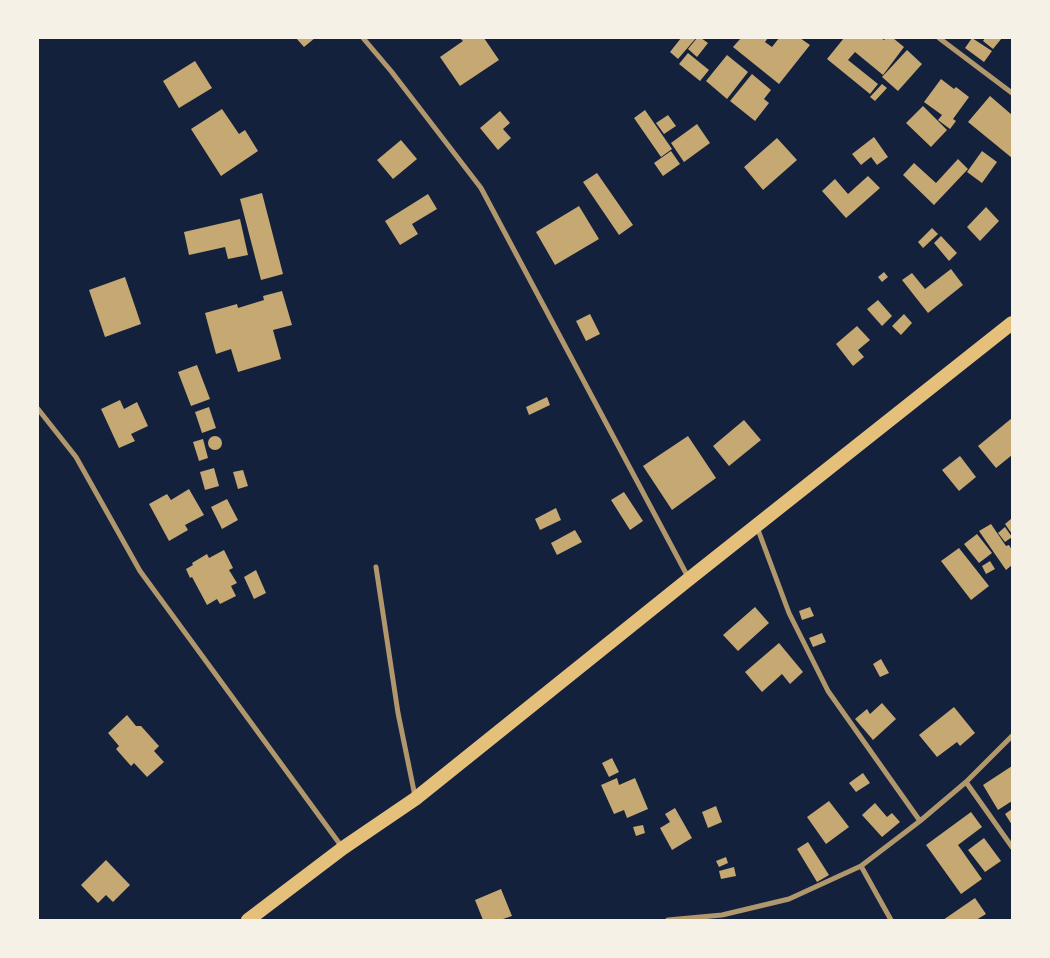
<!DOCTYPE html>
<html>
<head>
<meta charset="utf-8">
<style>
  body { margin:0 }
  #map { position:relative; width:1050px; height:958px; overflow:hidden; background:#14213d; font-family:"Fira Sans",sans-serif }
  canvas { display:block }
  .frame { position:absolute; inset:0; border:39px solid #f6f1e7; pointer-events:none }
</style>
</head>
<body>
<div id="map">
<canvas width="1050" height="958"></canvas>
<div class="frame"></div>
</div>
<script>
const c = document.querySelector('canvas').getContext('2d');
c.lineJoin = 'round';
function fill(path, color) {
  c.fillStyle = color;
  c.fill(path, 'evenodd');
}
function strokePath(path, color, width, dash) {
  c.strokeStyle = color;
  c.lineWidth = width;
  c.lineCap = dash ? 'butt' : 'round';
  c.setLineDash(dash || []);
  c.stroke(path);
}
const building = new Path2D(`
  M296,38H315L304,47Z
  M460,38H484L499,60L460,86L440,57L463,41Z
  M681,38H696L678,59L670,52Z
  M697,38H701L708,43L697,57L688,49Z
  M741,38H768L765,42L772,47L779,38H800L810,45L779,84L733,47Z
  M844,38H881L884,40L886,38H893L904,47L883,75L855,52L848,60L878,84L870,94L827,59Z
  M972,38L992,51L984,62L965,48Z
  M985,38H1002L993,49L983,41Z
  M907,50L922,64L898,91L882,77Z
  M688,53L709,70L700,81L679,64Z
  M727,55L748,72L727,99L706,81Z
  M195,61L212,88L179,108L163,81Z
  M752,74L771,90L764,99L769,103L755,121L730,101Z
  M941,79L954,89L956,87L969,97L953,119L956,121L950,129L938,120L942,115L924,102Z
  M882,84L887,88L875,101L870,97Z
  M990,96L1012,115V158L968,122Z
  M923,106L947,130L931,147L906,123Z
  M222,109L239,134L245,130L258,151L221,176L191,129Z
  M645,110L672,149L661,157L634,118Z
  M500,111L510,123L503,129L511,138L498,150L480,128Z
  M668,115L676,126L664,134L656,123Z
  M697,124L710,143L684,162L671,143Z
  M874,137L888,157L877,165L871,157L861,165L852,154Z
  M777,138L797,160L763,190L744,167Z
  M401,140L417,159L393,179L377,160Z
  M671,151L680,164L663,176L654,163Z
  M982,151L997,162L982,183L967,172Z
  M958,159L968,169L934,205L903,175L914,163L936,183Z
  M597,173L633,225L619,235L583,182Z
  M868,176L880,188L846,218L822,191L835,179L848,194Z
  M262,193L283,274L261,280L240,199Z
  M428,194L437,209L412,224L418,234L400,245L385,221Z
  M579,206L599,239L555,265L536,232Z
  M986,207L999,221L980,241L967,227Z
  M240,219L248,255L228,259L225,247L189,255L184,232Z
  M932,228L938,234L923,248L918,242Z
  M941,236L957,253L949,261L934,243Z
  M951,269L963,285L928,313L902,280L912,273L925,289Z
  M884,272L888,277L882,282L878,277Z
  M125,277L141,324L105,337L89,290Z
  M282,291L292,325L273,330L281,359L238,372L231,349L216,354L205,313L237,304L238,308L264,300L263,296Z
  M878,300L892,316L882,326L867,309Z
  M590,314L600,334L586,341L576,321Z
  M904,314L912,323L901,335L892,326Z
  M857,326L870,340L858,350L864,357L853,366L836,344Z
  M197,365L210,399L191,406L178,372Z
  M547,397L550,405L529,415L526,407Z
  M120,400L124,409L137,402L148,426L131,434L135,441L119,448L101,409Z
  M209,407L216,428L202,433L195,412Z
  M1012,418V455L996,468L978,446Z
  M744,420L761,440L729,466L713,446Z
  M688,436L716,478L672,510L643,466Z
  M208 443a7 7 0 1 1 14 0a7 7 0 1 1-14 0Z
  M203,439L208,458L199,461L193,442Z
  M960,456L976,477L959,491L942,470Z
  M214,468L219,486L205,490L200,472Z
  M243,470L248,486L238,489L233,472Z
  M189,489L204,515L185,525L188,530L169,541L149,504L167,494L171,500Z
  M624,492L643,521L630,530L611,500Z
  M227,499L238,520L222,529L211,507Z
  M556,508L561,520L540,530L535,519Z
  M1012,518V534L1005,524Z
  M991,524L1006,546L1009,545L1012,550V565L1006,570L979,531Z
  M1005,527L1012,537L1005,542L998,533Z
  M575,530L582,542L557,555L551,543Z
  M977,534L992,553L979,563L964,544Z
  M959,548L989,586L971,600L941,561Z
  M224,550L233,568L229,570L237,583L231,586L236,596L220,604L217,599L207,605L192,577L190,578L186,569L193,565L192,563L207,554L209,558Z
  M990,561L995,569L986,574L982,566Z
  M256,570L266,593L254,599L244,577Z
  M755,607L769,623L738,651L723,635Z
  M810,607L814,616L802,620L799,611Z
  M822,633L826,642L813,647L809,638Z
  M779,643L803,672L790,684L782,674L762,692L745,672Z
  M881,659L889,673L880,677L873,664Z
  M882,703L896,719L873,740L855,719L867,709L870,714Z
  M954,707L975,733L960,746L957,742L937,757L919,735Z
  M127,715L136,726H141L159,746L154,751L164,762L147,777L134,763L131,766L116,749L119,746L108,733Z
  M612,758L619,772L609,777L602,763Z
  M1012,766V801L998,810L983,785Z
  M863,773L870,783L856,792L849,783Z
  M617,778L619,785L635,778L648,809L627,818L624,810L614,814L601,785Z
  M829,801L849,827L826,844L807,817Z
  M875,803L887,817L892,813L900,822L882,837L862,815Z
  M716,806L722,822L708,828L702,812Z
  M675,808L692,838L672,850L660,828L670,822L665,814Z
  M1012,809V825L1005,814Z
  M971,812L982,827L958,845L982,879L961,894L926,845Z
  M643,825L645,833L636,836L633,827Z
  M984,838L1001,861L985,872L968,850Z
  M808,842L829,875L817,882L797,849Z
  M726,857L728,863L719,867L716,861Z
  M106,860L130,885L113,902L106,895L98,903L81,885Z
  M734,867L736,876L721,879L719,871Z
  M501,889L512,916L500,920H483L475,900Z
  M975,898L986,914L976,920H943Z`);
const minor = new Path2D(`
  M363,38L391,71L481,188L688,577
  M939,38L1012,93
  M38,409L76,457L140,571L342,847
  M757,527L789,613L828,691L920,821
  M376,567L398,713L415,796
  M966,782L1012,847
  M861,866L891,920
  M668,920L722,915L789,899L861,866L920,821L966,782L1012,736`);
const trunk = new Path2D(`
  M248,920L343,848L415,799L689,579L1012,323`);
fill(building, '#c6a872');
strokePath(minor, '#b1986c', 5);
strokePath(trunk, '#e5c07b', 14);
</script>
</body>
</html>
